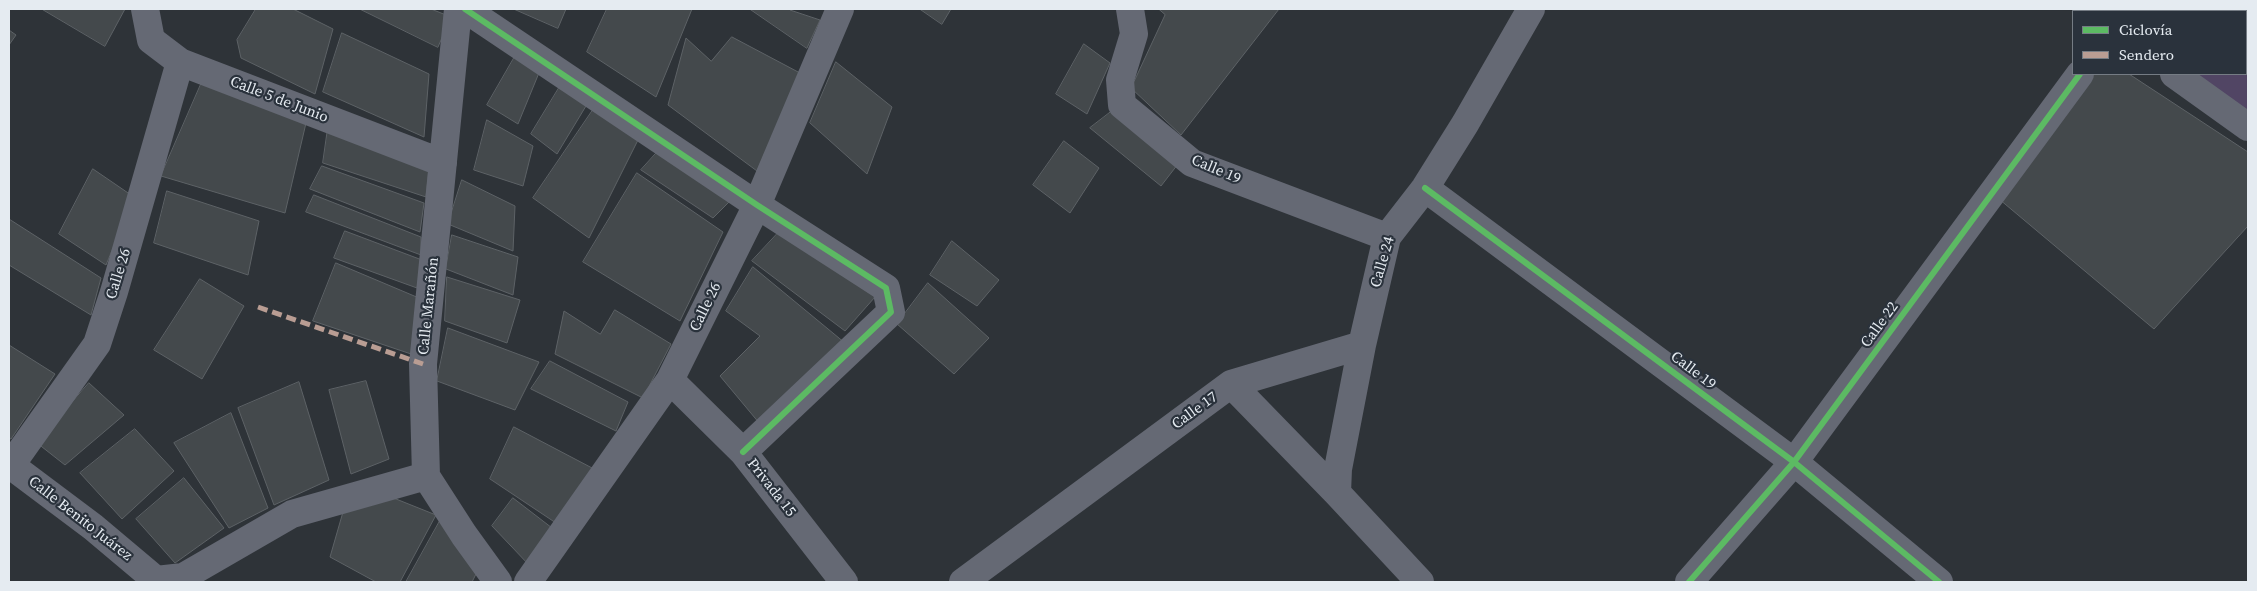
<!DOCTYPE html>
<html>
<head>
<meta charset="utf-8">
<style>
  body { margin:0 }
  #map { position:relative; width:2257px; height:591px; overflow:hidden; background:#2e3338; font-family:"Source Serif 4",serif }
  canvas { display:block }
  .frame { position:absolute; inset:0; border:10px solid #e5ebf1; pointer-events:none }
  .legend { position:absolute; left:2072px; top:10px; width:175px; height:65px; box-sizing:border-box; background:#2a323c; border:1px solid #757c84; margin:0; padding:6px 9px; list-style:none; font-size:15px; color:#e5ebf1 }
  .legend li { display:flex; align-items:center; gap:10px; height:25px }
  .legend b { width:25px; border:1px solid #757c84 }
</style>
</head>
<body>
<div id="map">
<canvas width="2257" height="591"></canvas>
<div class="frame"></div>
<ul class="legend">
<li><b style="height:6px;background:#5cba63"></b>Ciclovía</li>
<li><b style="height:6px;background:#b99d93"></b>Sendero</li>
</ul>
</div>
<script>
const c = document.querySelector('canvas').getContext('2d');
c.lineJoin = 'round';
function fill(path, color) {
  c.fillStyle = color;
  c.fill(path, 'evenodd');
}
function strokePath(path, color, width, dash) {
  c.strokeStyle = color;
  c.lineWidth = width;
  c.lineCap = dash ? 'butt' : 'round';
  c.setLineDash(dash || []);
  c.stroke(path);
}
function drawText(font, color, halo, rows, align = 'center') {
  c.font = font + ' "Source Serif 4",serif';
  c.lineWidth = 4.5;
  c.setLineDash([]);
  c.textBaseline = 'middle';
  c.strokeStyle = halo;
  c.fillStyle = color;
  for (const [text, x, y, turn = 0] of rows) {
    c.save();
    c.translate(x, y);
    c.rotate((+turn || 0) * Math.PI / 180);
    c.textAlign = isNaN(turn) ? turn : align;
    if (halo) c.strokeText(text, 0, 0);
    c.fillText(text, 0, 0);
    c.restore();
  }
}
const green = new Path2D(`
  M2129,9H2248V123L2177,74H2246V11H2127Z`);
const building = new Path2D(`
  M42,9H125L105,46Z
  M256,9H293L333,29L315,94L241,58L237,40Z
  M360,9H431L451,17L438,47Z
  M514,9H566L558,28Z
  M607,9H692L656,97L587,52Z
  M750,9H792L790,10L820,20L807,48Z
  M920,9H951L942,24Z
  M1159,9H1279L1181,135L1131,88L1165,15Z
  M9,30L16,35L9,45Z
  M342,33L429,74L424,137L323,92Z
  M732,37L800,73L757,171L668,105L686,38L711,61Z
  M1084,44L1110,63L1087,114L1056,94Z
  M517,53L541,68L518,124L487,105Z
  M836,62L892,107L867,174L810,123Z
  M2094,74H2129L2248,152V226L2154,329L1999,199Z
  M202,82L306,123L285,213L161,176Z
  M559,88L589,101L557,154L531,134Z
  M595,107L639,138L589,238L533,198Z
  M1116,108L1178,164L1161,186L1090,128Z
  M487,120L533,146L523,186L474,170Z
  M328,128L429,169L426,197L323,163Z
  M1064,141L1099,168L1070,213L1033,185Z
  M661,148L731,200L713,218L641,170Z
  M322,166L424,203L420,232L310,189Z
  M93,169L134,197L106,265L59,234Z
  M637,173L723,232L680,321L583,262Z
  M462,180L515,206L513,251L448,224Z
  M167,191L259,221L248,275L154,243Z
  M314,195L421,237V255L306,212Z
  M9,219L101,278L91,315L9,265Z
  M345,231L422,260L417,288L334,258Z
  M779,232L875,297L845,331L752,261Z
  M452,235L518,257L513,295L446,269Z
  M952,241L999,280L977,306L930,275Z
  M336,263L419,298L417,356L313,321Z
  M753,267L845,343L760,424L720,376L760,336L726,311Z
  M447,277L520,300L507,343L445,321Z
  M200,279L244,306L202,379L154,350Z
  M928,283L989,338L954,374L897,324Z
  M615,310L671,344L643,398L555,354L564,311L600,334Z
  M448,328L539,362L515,410L437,381Z
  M9,345L55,374L11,439L9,438Z
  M550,361L628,402L616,431L531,389Z
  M366,381L389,459L351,474L329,390Z
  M299,382L329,480L274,505L238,408Z
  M89,383L124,415L65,465L37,443Z
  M231,413L268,508L229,528L174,443Z
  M514,427L594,469L559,525L490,479Z
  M135,429L174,471L122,519L80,473Z
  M184,478L224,528L175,563L136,519Z
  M391,497L436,515L400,582H376L330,557L343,512Z
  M513,498L556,531L529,565L492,526Z
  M441,519L477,572L472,582H406Z`);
const path = new Path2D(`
  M2171,11L2173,9
  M2246,68H2248`);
const minor = new Path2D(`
  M145,9L151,40L180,62L443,163
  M458,9L423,364L426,476L464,535L498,582
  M465,9L757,205L886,288L891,312L743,452
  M1130,9L1134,34L1120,80L1122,105L1192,163L1387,237
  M2127,11L2129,9
  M2174,74L2248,127
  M1425,188L1794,462L1939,582
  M670,380L743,452L844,582
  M1231,384L1337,493L1420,582
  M9,464L93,527L156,580L183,577L292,514L426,476
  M11,465L97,344L114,292L180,62
  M1337,493L1338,469L1362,345L1387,237L1425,188L1465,124L1531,9
  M528,582L670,380L757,205L840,9
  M963,582L1231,384L1362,345
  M1689,582L1794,462L2080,74`);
const quiet = new Path2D(`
  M258,307L423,364`);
const cycleway = new Path2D(`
  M465,9L757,205L886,288L891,312L743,452
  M1425,188L1794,462L1939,582
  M1689,582L1794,462L2080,74`);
const streetNames = [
  ["Calle 5 de Junio",279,100,21],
  ["Calle 19",1216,170,23],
  ["Calle 24",1383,262,-74],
  ["Calle 26",119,274,-73],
  ["Calle Marañón",429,306,-84],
  ["Calle 26",706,307,-64],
  ["Calle 22",1880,325,-54],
  ["Calle 19",1693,371,37],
  ["Calle 17",1195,411,-36],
  ["Privada 15",771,488,52],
  ["Calle Benito Juárez",80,519,38]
];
fill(green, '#514564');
fill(building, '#44494c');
strokePath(building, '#5d6266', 1);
strokePath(path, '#6c6f79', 3, [2.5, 4]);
strokePath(minor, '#656974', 28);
strokePath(quiet, '#b99d93', 5, [10, 5]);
strokePath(cycleway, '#5cba63', 6);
drawText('15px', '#e5ebf1', '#2a323c', streetNames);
</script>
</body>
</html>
